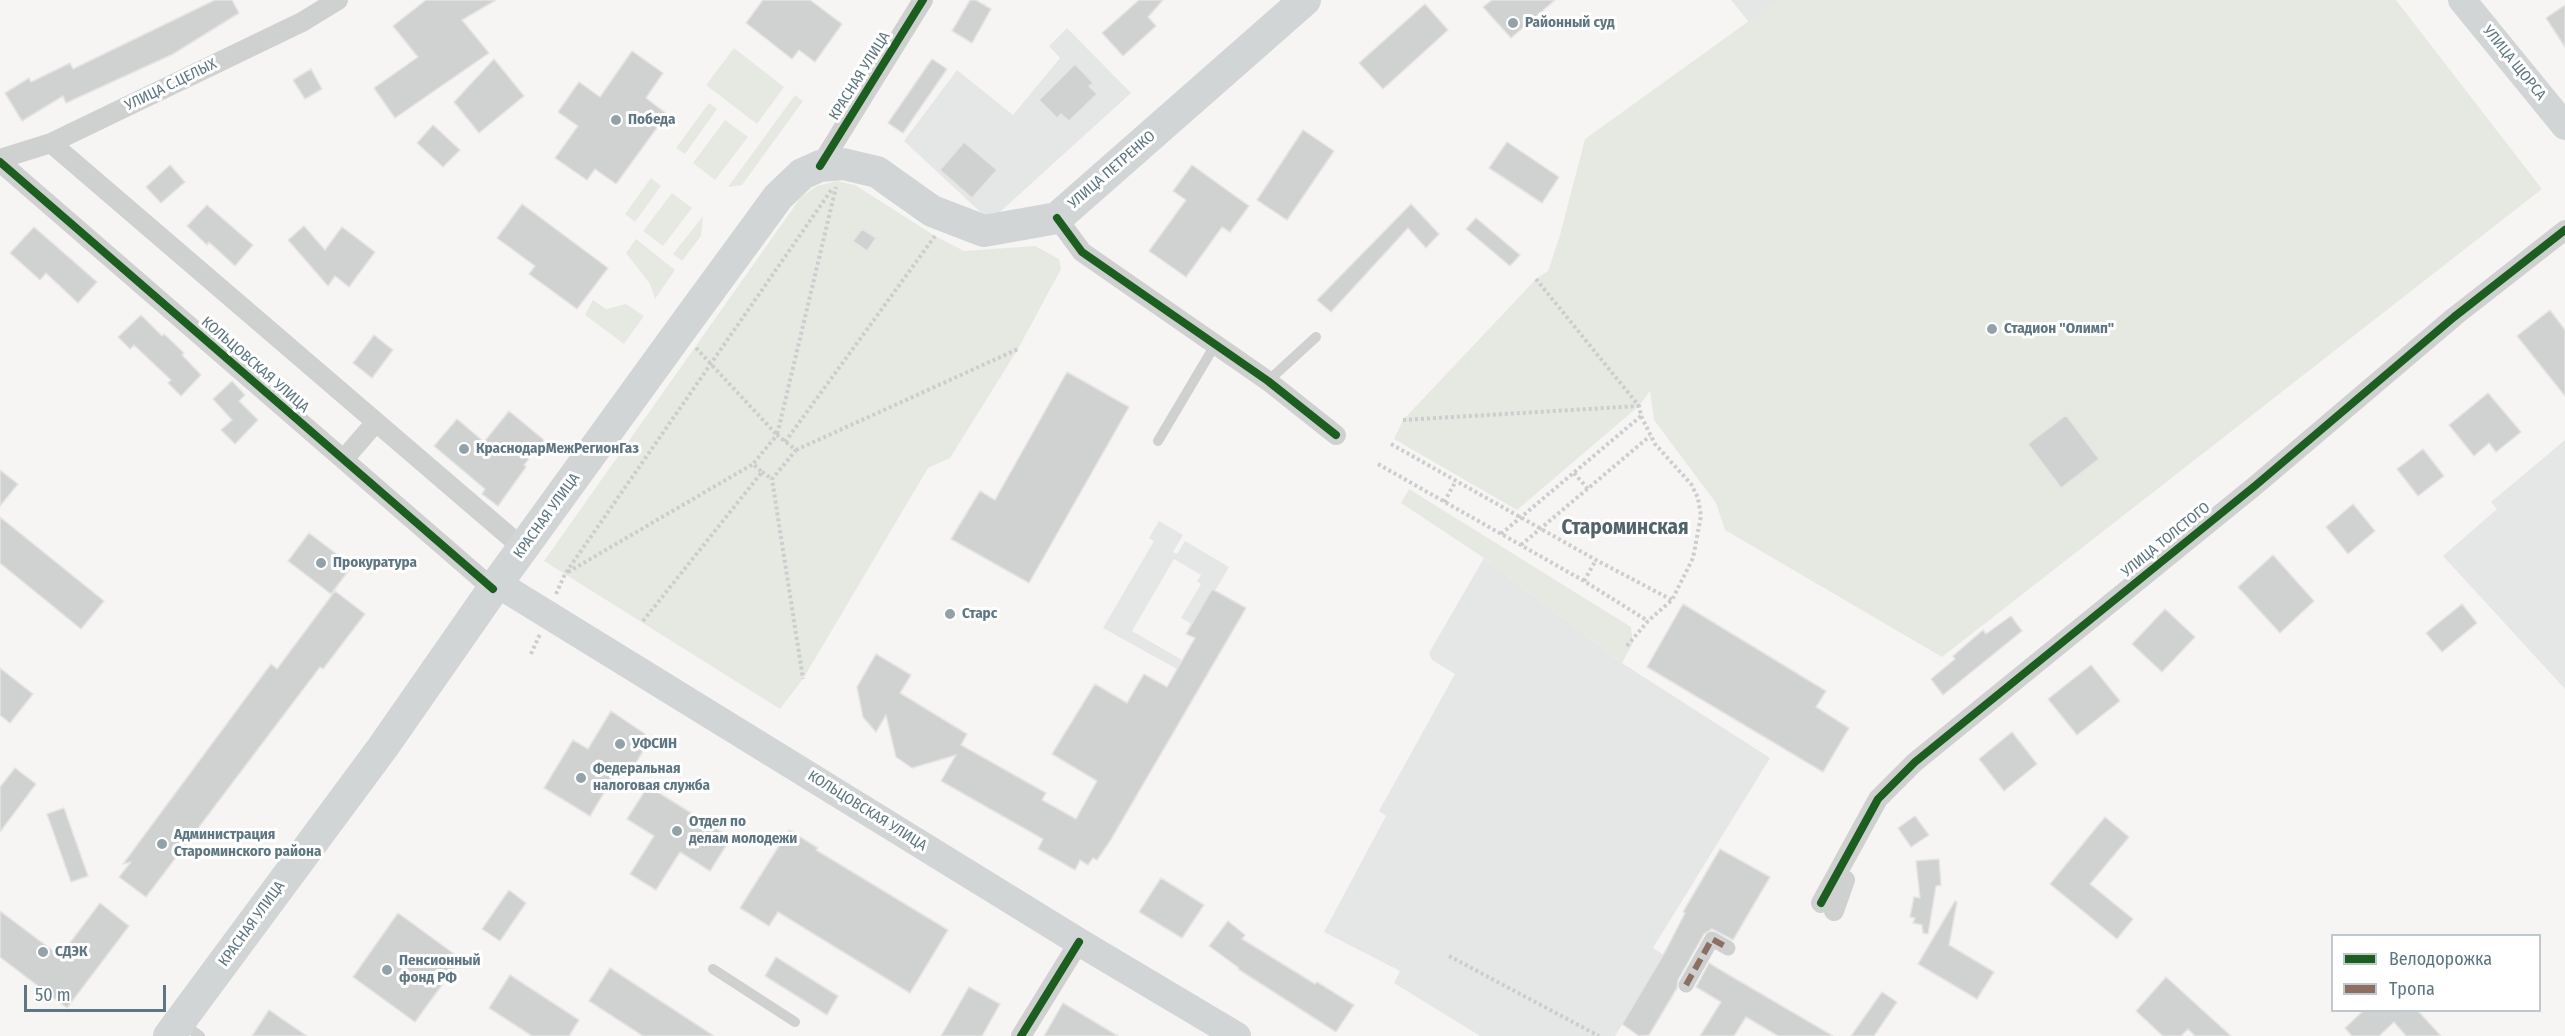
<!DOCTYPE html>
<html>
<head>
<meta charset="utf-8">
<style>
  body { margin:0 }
  #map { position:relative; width:2565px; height:1036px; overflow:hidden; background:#f6f5f3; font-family:"Fira Sans Condensed",sans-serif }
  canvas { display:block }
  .legend { position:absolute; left:2331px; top:934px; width:210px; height:78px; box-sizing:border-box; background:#fff; border:2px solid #bfc8cd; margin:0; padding:8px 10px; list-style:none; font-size:18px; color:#5e7681 }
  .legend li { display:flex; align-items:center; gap:12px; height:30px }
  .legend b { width:30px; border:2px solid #bfc8cd }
  .scale { position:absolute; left:24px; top:985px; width:142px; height:27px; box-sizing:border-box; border:3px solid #5e7681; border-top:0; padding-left:8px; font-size:18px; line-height:21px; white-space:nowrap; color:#5e7681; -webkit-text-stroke:4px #fff; paint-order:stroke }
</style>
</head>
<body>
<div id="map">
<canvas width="2565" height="1036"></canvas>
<ul class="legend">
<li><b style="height:8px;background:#1b5e20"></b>Велодорожка</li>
<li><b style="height:8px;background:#8d6e63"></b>Тропа</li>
</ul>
<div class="scale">50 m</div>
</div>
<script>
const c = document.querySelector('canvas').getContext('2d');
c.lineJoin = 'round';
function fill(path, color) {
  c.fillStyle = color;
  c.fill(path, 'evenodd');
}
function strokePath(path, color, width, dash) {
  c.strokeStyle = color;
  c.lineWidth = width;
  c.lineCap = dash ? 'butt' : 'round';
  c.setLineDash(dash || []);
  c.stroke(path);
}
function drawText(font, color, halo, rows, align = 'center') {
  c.font = font + ' "Fira Sans Condensed",sans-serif';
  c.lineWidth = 6;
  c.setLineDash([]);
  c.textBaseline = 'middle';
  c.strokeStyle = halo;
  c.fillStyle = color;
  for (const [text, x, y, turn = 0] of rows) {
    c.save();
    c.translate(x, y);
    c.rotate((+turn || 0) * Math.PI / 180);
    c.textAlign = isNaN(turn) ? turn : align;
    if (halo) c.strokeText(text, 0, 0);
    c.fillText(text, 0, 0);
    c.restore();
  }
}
const built = new Path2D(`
  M1731,0H1778L1749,22Z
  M1067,28L1131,93L990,221L904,141L957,70L1013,115L1060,58L1049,46Z
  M2565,440V689L2443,556L2497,509L2491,502Z
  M1159,521L1183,535L1173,552L1177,554L1185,541L1229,567L1215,591L1211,590L1192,624L1181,618L1201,584L1197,581L1201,575L1174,559L1132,631L1182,660L1177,669L1103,628L1154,541L1149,538Z
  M1484,558L1622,663L1770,758L1653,948L1664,955L1615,1036H1480L1394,983L1400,971L1324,932L1386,816L1379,811L1455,674L1432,660L1429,653Z`);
const green = new Path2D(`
  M1778,0H2396L2542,189L1942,657L1725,530L1716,503L1654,420L1650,391L1639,406L1517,510L1394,439L1403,420L1536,279L1548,271L1560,235L1585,139Z
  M734,48L784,87L757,124L706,85Z
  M795,95L803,101L742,185L728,187Z
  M709,103L717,109L685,154L676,148Z
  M725,120L748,137L715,180L693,163Z
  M651,178L661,186L635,222L625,214Z
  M837,181L855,185L935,236L964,251L1035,246L1059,259L1061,269L1018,349L950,458L928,468L803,679L780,709L544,561L801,197L817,186Z
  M672,193L692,208L663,246L643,231Z
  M703,216L701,236L682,261L673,254Z
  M636,239L675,270L655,299L650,284L626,253Z
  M593,300L606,309L626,304L644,316L624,344L585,315Z
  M1409,489L1631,627L1633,643L1622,663L1484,558L1401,503Z`);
const building = new Path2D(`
  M215,0H232L239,13L173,54L66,103L63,96L22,121L5,93L29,78L31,82L70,63L73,69Z
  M426,0H496L462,20L489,53L395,118L374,88L418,57L393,26Z
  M763,0H810L842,24L815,62L799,50L792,59L746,23Z
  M970,0H976L991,9L972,43L952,31Z
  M1139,0H1163L1148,17L1156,26L1123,56L1102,33Z
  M1492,0H1555L1511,38L1483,7Z
  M1425,4L1448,30L1383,89L1359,63Z
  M2565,5V47L2546,18Z
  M632,51L663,73L646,98L667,114L616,184L595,169L587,180L555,158L578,126L558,112L579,82L600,97Z
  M494,59L524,96L479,133L454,102Z
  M932,59L947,69L903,133L888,123Z
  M1075,64L1093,83L1089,86L1097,94L1069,121L1061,114L1057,118L1039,100Z
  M311,69L322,89L305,99L293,80Z
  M433,125L460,150L443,167L417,143Z
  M1303,130L1334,151L1287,220L1257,200Z
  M964,142L997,170L972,198L940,170Z
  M1507,142L1559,177L1542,203L1489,168Z
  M170,165L185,182L161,203L146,187Z
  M1192,165L1249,206L1230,232L1222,227L1186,277L1149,251L1186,200L1173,191Z
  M522,204L608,268L577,309L529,274L535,266L497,238Z
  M1411,204L1439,234L1426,248L1408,228L1331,312L1317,300Z
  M207,205L253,245L235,266L209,242L207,245L187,226Z
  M1476,218L1520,255L1510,266L1466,229Z
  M304,226L325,250L342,227L375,252L349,287L335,276L328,286L288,240Z
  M34,227L97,282L78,303L46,273L40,280L10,253Z
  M862,229L876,238L867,251L853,241Z
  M2550,310L2565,330V396L2517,336Z
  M141,315L162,336L164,334L184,353L182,355L201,375L181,396L168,383L171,380L134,345L130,349L118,337Z
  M374,335L393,350L372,378L353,363Z
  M1067,372L1129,407L1029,583L951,539L980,491L995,500Z
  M232,381L245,395L239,401L258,420L235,444L221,430L232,420L213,399Z
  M2488,393L2521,432L2496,452L2489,443L2474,456L2449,425Z
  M509,411L544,440L524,465L526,467L498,506L482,494L485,489L434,446L457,419L484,442Z
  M2066,415L2099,459L2061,488L2028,444Z
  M2423,449L2444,476L2418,496L2397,469Z
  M0,470L18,484L0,506Z
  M2353,504L2375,531L2348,554L2326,527Z
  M0,517L104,601L81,629L0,563Z
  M309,533L352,566L331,594L288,561Z
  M2273,555L2314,601L2280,633L2238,587Z
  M1212,589L1246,608L1110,841L1097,860L1093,858L1088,865L1080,860L1075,870L1038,849L1043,839L941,781L956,755L912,768L896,757L886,715L876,732L863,717L857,687L876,654L911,675L900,693L967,734L961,745L1046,793L1042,800L1076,819L1097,781L1052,754L1095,684L1127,703L1144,674L1167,687L1195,638L1186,634Z
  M335,591L365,614L323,669L320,667L146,897L119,877L131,862L123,864L271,664L277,669Z
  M1683,604L1826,691L1816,707L1849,728L1823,772L1647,667Z
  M2462,604L2477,623L2442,652L2426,633Z
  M2165,609L2195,637L2162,672L2132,644Z
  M2011,616L2022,631L1943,695L1931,679L1955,659L1953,656L1983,630L1986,634Z
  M2091,665L2120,701L2077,735L2048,699Z
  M0,668L33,694L10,723L0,715Z
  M611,711L651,738L629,774L619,768L590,816L544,788L573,740L588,749Z
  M2012,732L2037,764L2004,791L1979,759Z
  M15,768L36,784L0,832V787Z
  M648,786L731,838L710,871L680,852L656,890L630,874L654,836L627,819Z
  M64,808L88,876L71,882L47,814Z
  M1915,816L1929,835L1911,847L1898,828Z
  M2105,817L2129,837L2090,884L2133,919L2117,939L2050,884Z
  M789,830L818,848L816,850L948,930L910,993L778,912L769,926L740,908Z
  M1720,849L1770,877L1733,940L1712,929L1704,934L1678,980L1677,988L1649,1035L1639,1036L1622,1024L1666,950L1685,913L1683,912Z
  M1939,859L1941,885L1936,886L1928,934L1923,933L1922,925L1913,923L1915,918L1910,917L1914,897L1920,898L1916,861Z
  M1161,878L1204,905L1182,938L1139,912Z
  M509,890L526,903L500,941L482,929Z
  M1955,901L1957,902L1949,945L1994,972L1977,999L1918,964Z
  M100,903L129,926L67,1008L0,957V911L60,956Z
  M398,913L461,959L415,1022L353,977Z
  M1228,921L1245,935L1242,939L1315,984L1317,982L1354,1005L1336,1032L1238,969L1239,968L1209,946Z
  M776,957L838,996L827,1015L765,976Z
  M1709,963L1717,968L1833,1036H1778L1746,1017L1734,1036H1700L1721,1002L1696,987Z
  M610,968L714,1036H643L589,1001Z
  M510,975L579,1020L569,1036H532L489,1008Z
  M2166,977L2231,1036H2195L2188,1029L2181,1036H2163L2136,1011Z
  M969,987L1000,1004L982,1036H941Z
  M1882,992L1897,1002L1874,1036H1851Z
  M1063,1003L1118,1036H1044Z
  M269,1010L307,1036H252Z
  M2363,1011H2418L2441,1036H2406L2394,1022L2379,1036H2352L2345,1028Z`);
const path = new Path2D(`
  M1536,279L1639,406L1641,416L1655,444L1691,484L1698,498L1701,516L1693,558L1672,600L1648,621L1626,647
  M696,348L777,435L836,187
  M1403,420L1639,406
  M785,442L935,236
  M1391,444L1596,560L1672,600
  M796,450L1018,349
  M1378,464L1584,581L1648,621
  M762,472L772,479
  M1574,473L1588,489
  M1444,502L1456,481
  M1501,534L1641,416
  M1521,545L1650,436
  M568,572L753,464
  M1584,581L1596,560
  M556,594L565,574L832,189
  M643,621L762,472L753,464L777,435L796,450L772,479L803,679
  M531,654L540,634
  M1449,956L1599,1036`);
const service = new Path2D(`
  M1268,381L1316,337
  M1158,441L1215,345
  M713,969L795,1022
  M181,1022L200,1036`);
const pedestrian = new Path2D(`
  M1686,985L1712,939L1728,948`);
const minor = new Path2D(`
  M51,143L524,549
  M0,159L51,143L302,22L338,0
  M0,162L493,589
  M820,166L923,0
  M1057,218L1082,252L1268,381L1336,435
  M344,459L376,422
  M1821,903L1878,799L1915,762L2256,485L2454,317L2565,230
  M1834,911L1845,880
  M1021,1036L1079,942`);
const secondary = new Path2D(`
  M2462,0L2565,126
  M498,584L1079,942L1237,1036`);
const primary = new Path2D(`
  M169,1036L383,747L493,589L680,331L778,197L802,174L820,166L843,164L877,172L932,211L984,231L1057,218L1305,0`);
const quiet = new Path2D(`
  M1686,985L1712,939L1728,948`);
const cycleway = new Path2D(`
  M0,162L493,589
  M820,166L923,0
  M1057,218L1082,252L1268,381L1336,435
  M1821,903L1878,799L1915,762L2256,485L2454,317L2565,230
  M1021,1036L1079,942`);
const markers = [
  [1513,23,6,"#93a2a9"],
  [616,120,6,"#93a2a9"],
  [1992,329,6,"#93a2a9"],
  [464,449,6,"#93a2a9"],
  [321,563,6,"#93a2a9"],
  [950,614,6,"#93a2a9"],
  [620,744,6,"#93a2a9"],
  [581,778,6,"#93a2a9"],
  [677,831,6,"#93a2a9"],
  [162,844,6,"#93a2a9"],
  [43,952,6,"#93a2a9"],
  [387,970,6,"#93a2a9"]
];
const poiNames = [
  ["Районный суд",1525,23],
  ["Победа",628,120],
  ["Стадион \"Олимп\"",2004,329],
  ["КраснодарМежРегионГаз",476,449],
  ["Прокуратура",333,563],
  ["Старс",962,614],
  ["УФСИН",632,744],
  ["Федеральная",593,769],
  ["налоговая служба",593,786],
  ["Отдел по",689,822],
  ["делам молодежи",689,839],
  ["Администрация",174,835],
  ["Староминского района",174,852],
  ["СДЭК",55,952],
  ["Пенсионный",399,961],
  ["фонд РФ",399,978]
];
const streetNames = [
  ["УЛИЦА ЩОРСА",2514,63,51],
  ["КРАСНАЯ УЛИЦА",860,76,-58],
  ["УЛИЦА С.ЦЕЛЫХ",171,85,-26],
  ["УЛИЦА ПЕТРЕНКО",1112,170,-41],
  ["КОЛЬЦОВСКАЯ УЛИЦА",255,365,41],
  ["КРАСНАЯ УЛИЦА",547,516,-54],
  ["УЛИЦА ТОЛСТОГО",2166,540,-39],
  ["КОЛЬЦОВСКАЯ УЛИЦА",867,811,32],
  ["КРАСНАЯ УЛИЦА",252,924,-54]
];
const districtNames = [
  ["Староминская",1625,528]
];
fill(built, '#e5e7e6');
fill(green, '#e6e9e1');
fill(building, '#d0d2d1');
strokePath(building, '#e5e4e3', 1.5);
strokePath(path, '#cccdce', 4, [3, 3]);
strokePath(service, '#cfd0d0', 10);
strokePath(pedestrian, '#cfd0d0', 15);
strokePath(minor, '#cfd0d0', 20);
strokePath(secondary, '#d2d5d6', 28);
strokePath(primary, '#d2d5d6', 32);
strokePath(quiet, '#8d6e63', 6, [12, 6]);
strokePath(cycleway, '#1b5e20', 8);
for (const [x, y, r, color] of markers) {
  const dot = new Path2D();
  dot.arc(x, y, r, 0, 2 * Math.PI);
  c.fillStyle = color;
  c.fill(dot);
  strokePath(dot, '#fff', 2);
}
drawText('bold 15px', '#5e7681', '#fff', poiNames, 'left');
drawText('15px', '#5e7681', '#fff', streetNames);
drawText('bold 21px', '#51636b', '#fff', districtNames);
</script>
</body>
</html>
